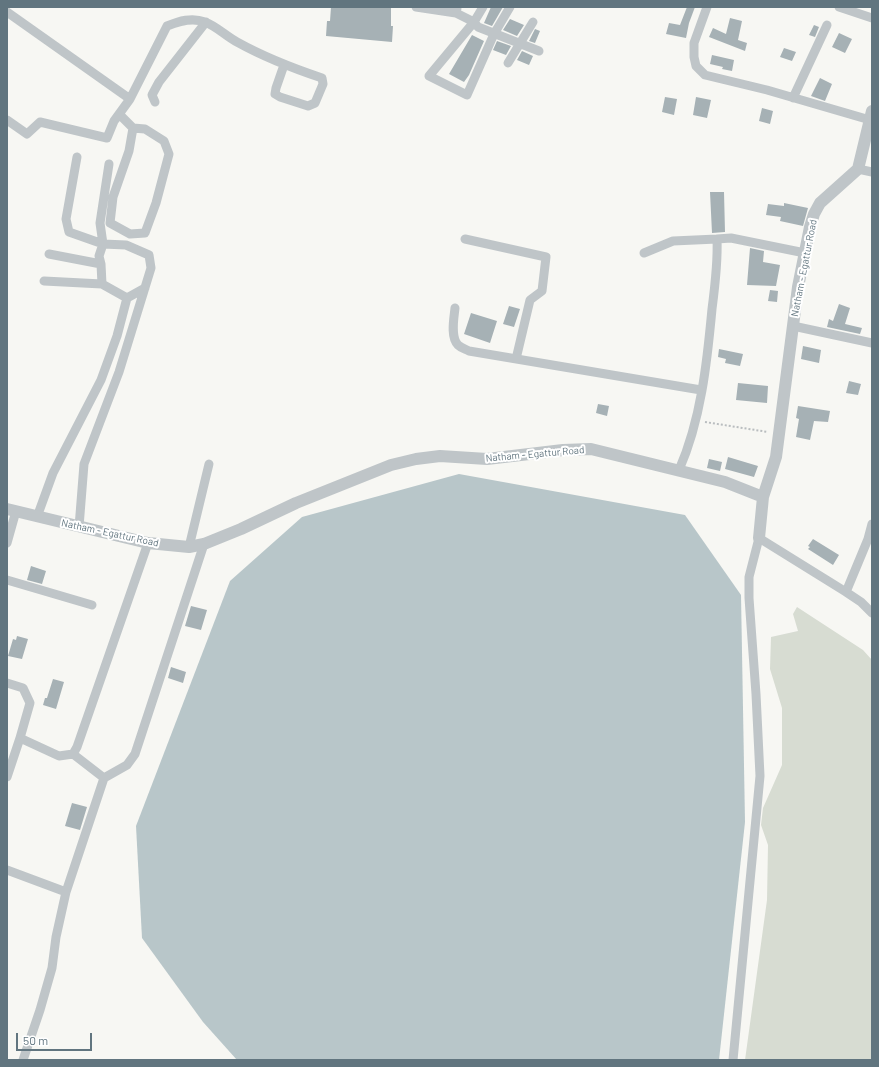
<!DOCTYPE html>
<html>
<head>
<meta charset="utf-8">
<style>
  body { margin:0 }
  #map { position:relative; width:879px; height:1067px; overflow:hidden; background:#f7f7f3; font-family:Barlow,sans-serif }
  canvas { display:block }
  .frame { position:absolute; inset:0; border:8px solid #61757f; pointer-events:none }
  .scale { position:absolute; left:16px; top:1033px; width:76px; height:18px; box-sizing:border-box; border:2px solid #61757f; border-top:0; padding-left:5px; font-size:12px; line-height:14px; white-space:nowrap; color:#61757f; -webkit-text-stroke:3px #fff; paint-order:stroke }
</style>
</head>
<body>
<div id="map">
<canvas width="879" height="1067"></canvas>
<div class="frame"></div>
<div class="scale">50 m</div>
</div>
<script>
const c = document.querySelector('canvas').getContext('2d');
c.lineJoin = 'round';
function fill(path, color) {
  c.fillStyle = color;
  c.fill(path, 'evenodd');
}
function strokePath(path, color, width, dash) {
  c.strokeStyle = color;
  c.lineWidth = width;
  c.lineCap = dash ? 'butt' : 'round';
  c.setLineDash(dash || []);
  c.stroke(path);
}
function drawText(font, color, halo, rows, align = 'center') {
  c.font = font + ' Barlow,sans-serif';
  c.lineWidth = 4;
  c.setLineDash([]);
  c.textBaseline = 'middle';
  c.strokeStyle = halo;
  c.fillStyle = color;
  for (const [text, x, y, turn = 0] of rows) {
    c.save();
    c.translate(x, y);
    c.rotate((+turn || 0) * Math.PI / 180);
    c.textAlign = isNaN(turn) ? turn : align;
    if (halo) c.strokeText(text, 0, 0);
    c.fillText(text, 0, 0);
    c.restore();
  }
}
const green = new Path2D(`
  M797,607L863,650L872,660V1060H745L767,900L768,845L761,825L763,808L782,765V708L770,669L771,637L798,631L793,614Z`);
const water = new Path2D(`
  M459,474L685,515L741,595L745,822L719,1060H237L203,1022L142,938L136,826L230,581L302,517Z`);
const building = new Path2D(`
  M331,7H391V26H393L392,42L326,36L327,21H330Z
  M491,7H503L492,26L484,23Z
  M687,7H695L689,23L686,38L666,34L669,23L680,25Z
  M730,18L742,21L738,40L747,43L745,51L709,37L713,28L726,34Z
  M510,19L524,25L517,36L503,30Z
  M814,25L819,27L815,37L809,35Z
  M535,29L540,31L535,43L529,41Z
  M839,33L852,39L845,53L832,47Z
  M472,35L484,41L469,75L464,82L449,74Z
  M497,41L511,46L506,55L493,50Z
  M784,48L796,52L792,61L780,57Z
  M522,51L533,56L529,65L517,60Z
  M712,55L734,60L732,71L722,69L723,67L710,64Z
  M820,78L832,84L825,101L811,96Z
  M665,97L677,99L674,115L662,112Z
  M696,97L711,100L707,118L693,115Z
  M762,108L773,111L770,124L759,121Z
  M710,192H724L725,232L712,233Z
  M784,203L808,208L803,226L780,221L781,217L766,215L768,204L784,206Z
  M750,248L764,251L763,262L780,265L776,286L747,285Z
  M770,290L778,291L777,302L768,301Z
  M839,304L850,308L845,324L862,328L860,334L827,327L829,319L833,321Z
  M509,306L520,309L514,327L503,324Z
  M471,313L497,321L490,343L464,334Z
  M803,346L821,350L819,363L801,359Z
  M719,349L743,354L740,366L725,363L726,359L718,357Z
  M849,381L861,384L858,395L846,393Z
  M738,383L768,386L767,403L736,400Z
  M598,404L609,406L607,416L596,413Z
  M798,406L830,411L828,422L814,421L810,440L796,437L799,419L796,418Z
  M728,457L758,466L754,477L725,469Z
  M709,459L722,462L720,471L707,468Z
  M813,539L839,555L833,565L808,549L810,547L808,546Z
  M31,566L46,571L42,584L27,580Z
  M191,606L207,610L201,630L185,626Z
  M17,636L28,639L22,659L8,656L13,639L16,640Z
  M171,667L186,672L183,683L168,678Z
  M53,679L64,682L56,709L43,705L45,698H47Z
  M72,803L87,807L80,830L65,826Z`);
const path = new Path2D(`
  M705,422L768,432`);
const minor = new Path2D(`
  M416,7L456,13L457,8
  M483,7L474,22L429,76L467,95L494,34L510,7
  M707,7L694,43V57L696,66L705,75L767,90L870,120
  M839,7L872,18
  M7,12L130,99
  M456,13L474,22L478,27L539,51
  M508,63L533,22
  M793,98L827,25
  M155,102L152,95L159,82L206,22
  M119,114L133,128L129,151L113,197L110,223L130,234L145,233L156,203L169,154L164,141L145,129L133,128
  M7,120L27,134L40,122L107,138L114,121L130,99L167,26C179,21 192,17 205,22C216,26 226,36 237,42C264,57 292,68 322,78L323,84L315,103L308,106L280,97L275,94L276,88L284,65
  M77,157L66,219L69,232L103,244L100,223L109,164
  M858,169L872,172
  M465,239L546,257L542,291L530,300L516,359
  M644,253L673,241L717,239
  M49,254L101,264
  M44,281L102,284
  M455,308C454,318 450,337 458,345C461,348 465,349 469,351L701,390
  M793,326L872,343
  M679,470C701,420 707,363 712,309C715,286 718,262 717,239L731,238L805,253
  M37,517L53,473L101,380L117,336L127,298L145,288
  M79,527L84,464L119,372L151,268L149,255L126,245L103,244L99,256L101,264L102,284L127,298
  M7,543L16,511
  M189,547L209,464
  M7,580L92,605
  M846,592L868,539L872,524
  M7,683L23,688L30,703L20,738
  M73,754L104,778
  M7,777L20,738L59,756L73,754L77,747L148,543
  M7,870L66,892
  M23,1060L40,1010L52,968L56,937L66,892L104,778L127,765L135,754L204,544
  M733,1060L760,776L756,694L749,598V577L759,538L846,592L861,602L872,613`);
const tertiary = new Path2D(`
  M7,509L148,543L189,547L204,544L241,529L296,503L391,465L416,459L440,456L487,459L563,450L591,449L725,482L763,497L776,457L798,287L810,227L814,214L820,203L858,169L872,111
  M759,538L763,497`);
const streetNames = [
  ["Natham - Egattur Road",804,268,-79],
  ["Natham - Egattur Road",535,454,-5],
  ["Natham - Egattur Road",110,533,12]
];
fill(green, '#d7dcd2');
fill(water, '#b8c6c9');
fill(building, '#a6b1b5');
strokePath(path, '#b9bdbf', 2, [2, 2]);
strokePath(minor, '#bfc5c8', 9);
strokePath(tertiary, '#bfc5c8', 12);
drawText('10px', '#61757f', '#fff', streetNames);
</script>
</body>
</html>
